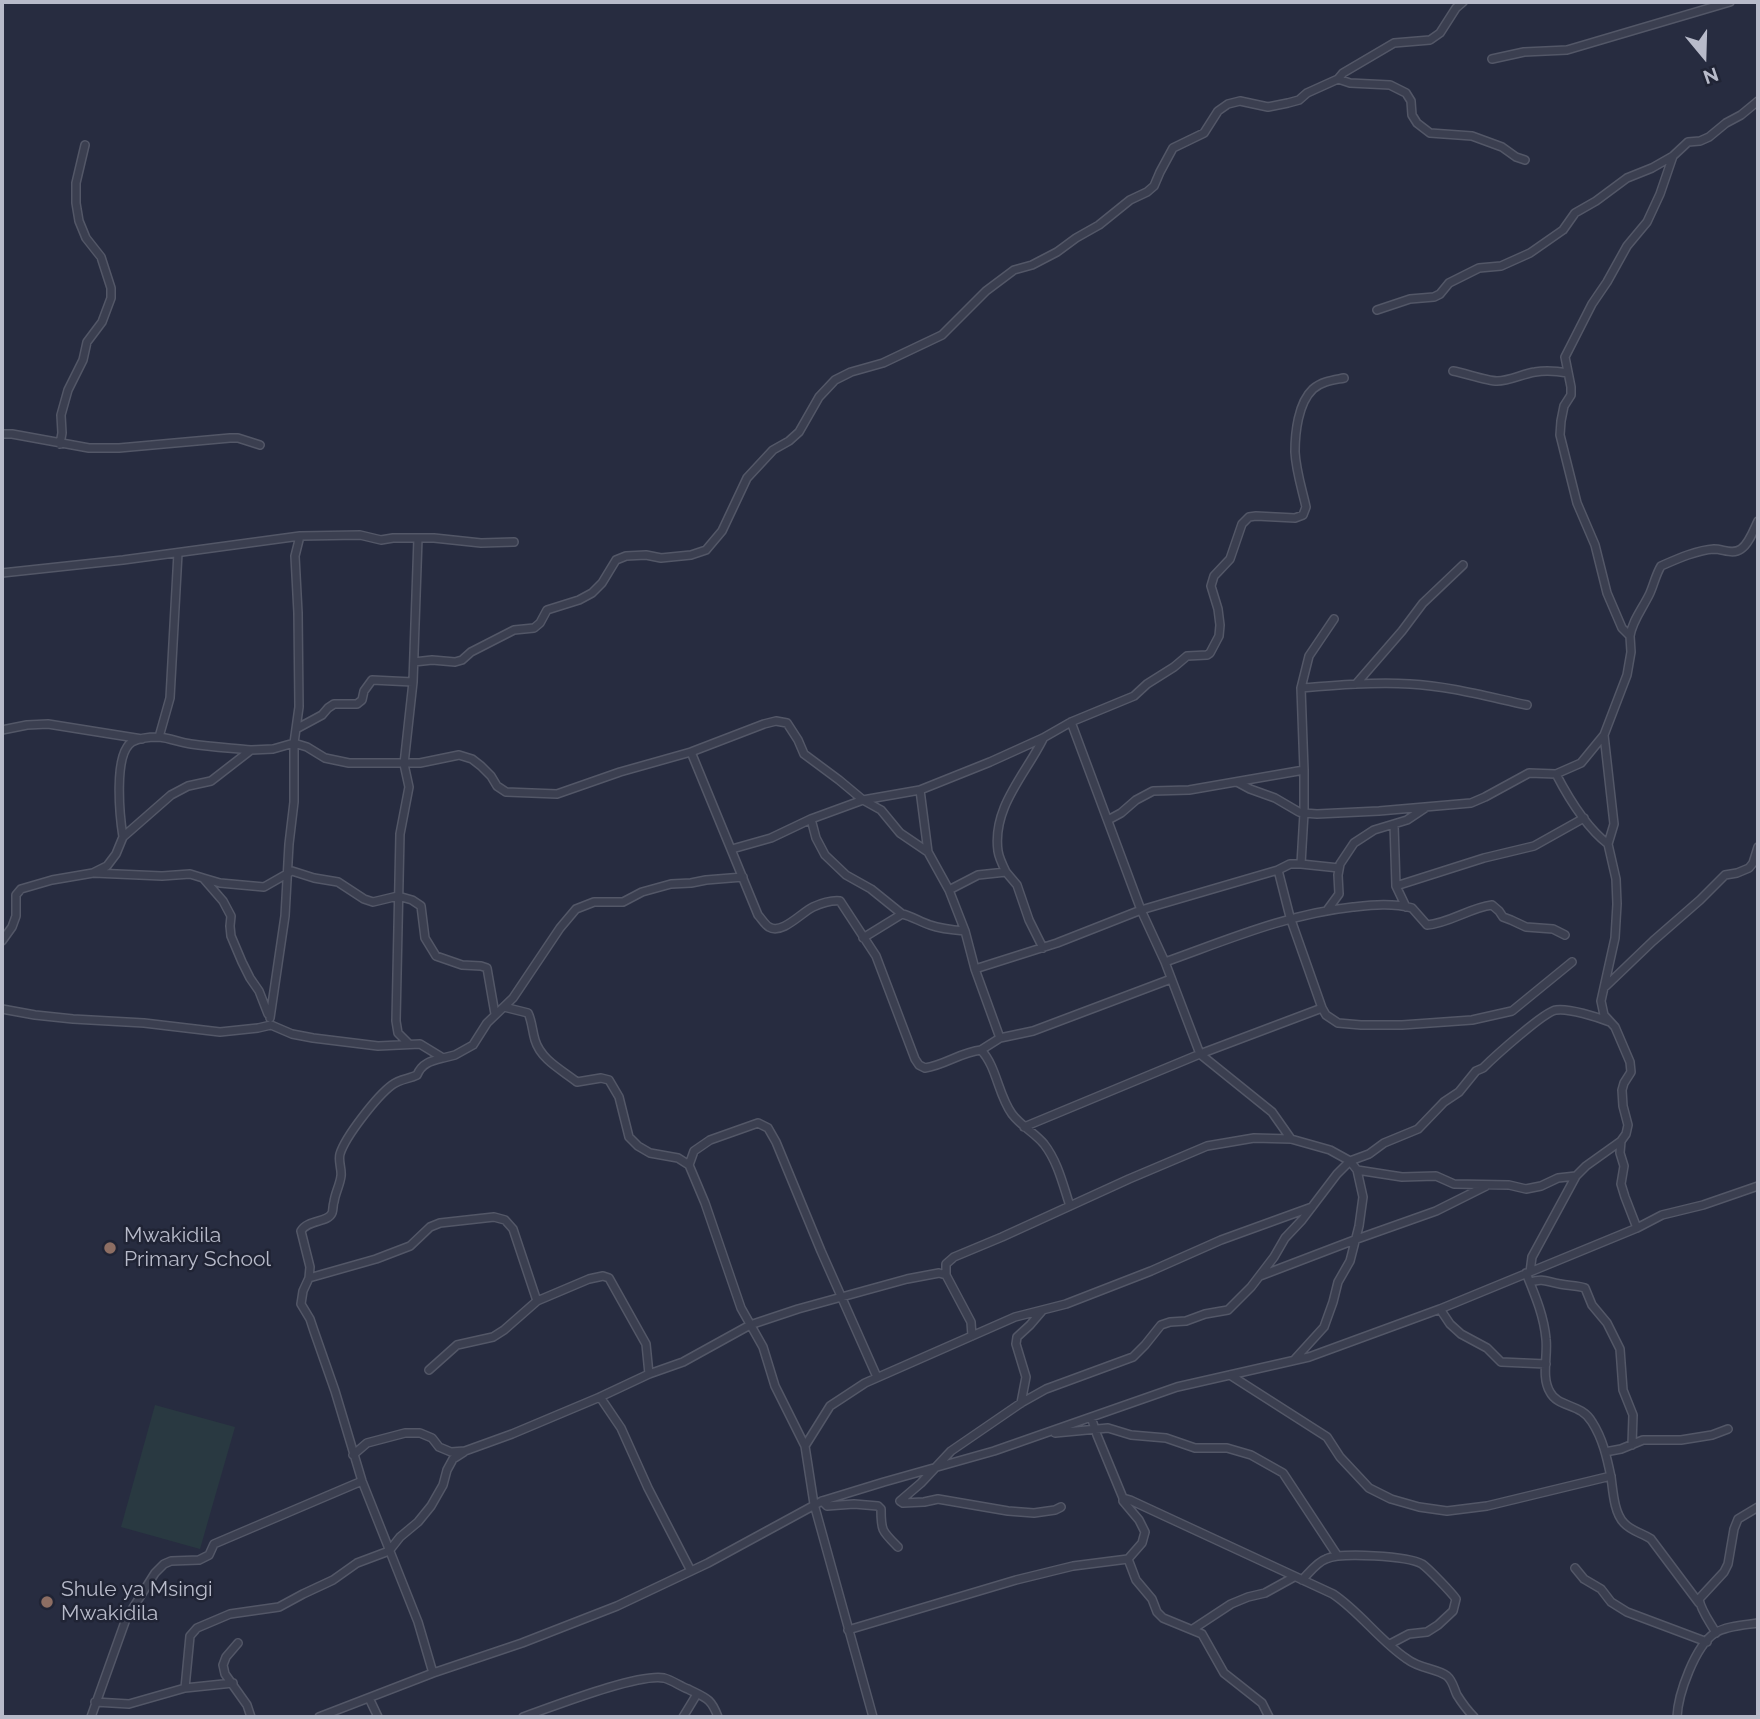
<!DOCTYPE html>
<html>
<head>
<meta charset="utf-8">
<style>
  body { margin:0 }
  #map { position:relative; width:1760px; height:1719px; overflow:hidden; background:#272c40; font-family:Raleway,sans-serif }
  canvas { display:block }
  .frame { position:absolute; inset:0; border:4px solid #b8bbca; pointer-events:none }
  .north { position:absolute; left:1669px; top:21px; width:70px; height:70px; -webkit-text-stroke:5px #202435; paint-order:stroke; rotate:161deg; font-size:19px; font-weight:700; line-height:28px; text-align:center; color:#b8bbca }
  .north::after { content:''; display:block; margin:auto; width:24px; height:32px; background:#b8bbca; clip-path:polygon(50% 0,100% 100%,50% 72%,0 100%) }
</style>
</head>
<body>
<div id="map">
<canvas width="1760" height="1719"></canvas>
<div class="frame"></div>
<div class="north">N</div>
</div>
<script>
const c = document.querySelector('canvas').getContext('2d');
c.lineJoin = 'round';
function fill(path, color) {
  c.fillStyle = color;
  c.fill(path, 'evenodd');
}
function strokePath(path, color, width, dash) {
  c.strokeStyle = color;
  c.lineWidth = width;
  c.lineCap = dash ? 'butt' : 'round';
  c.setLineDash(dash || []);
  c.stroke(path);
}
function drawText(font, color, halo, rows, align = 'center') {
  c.font = font + ' Raleway,sans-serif';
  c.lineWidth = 5;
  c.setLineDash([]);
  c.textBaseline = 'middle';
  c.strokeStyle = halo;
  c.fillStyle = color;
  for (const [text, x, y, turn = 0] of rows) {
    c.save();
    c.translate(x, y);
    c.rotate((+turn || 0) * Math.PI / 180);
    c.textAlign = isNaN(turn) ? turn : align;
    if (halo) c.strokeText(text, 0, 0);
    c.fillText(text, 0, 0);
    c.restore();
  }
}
const green = new Path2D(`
  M155,1405L235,1427L200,1549L121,1527Z`);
const street = new Path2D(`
  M1492,59L1524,52L1567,50L1730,2
  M1338,79L1350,83L1390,85L1406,93L1411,101L1412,115L1417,123L1430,133L1472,136L1502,147L1516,157L1525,160
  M1377,310L1410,299L1434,297L1440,294L1449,283L1479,268L1501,266L1530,253L1563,230L1575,213L1596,201L1627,178L1652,168L1673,156L1688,142L1700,141L1709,137L1726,123L1741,115L1758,101
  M1453,371C1465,373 1486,381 1497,381C1510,381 1522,374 1535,372C1546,370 1557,371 1568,373
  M2,434H12L89,448H119L230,438H238L260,445
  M60,444L62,433L61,415L68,390L83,360L87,342L102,322L111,298V288L101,257L86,238L79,221L76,203V183L85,145
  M2,573L123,560L300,536
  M1630,636C1632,621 1643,608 1650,593C1654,584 1656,574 1661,566C1677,559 1697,550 1714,549C1723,549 1733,555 1741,549C1749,544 1754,529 1758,521
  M414,662L432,660L455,662L462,660L471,652L514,630L534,628L540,623L547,610L579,600L592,593L602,583L616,560L626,556L646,555L661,558L691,555L706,550L722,531L747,478L773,450L789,441L799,432L819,397L835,380L851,372L883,363L942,335L986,291L1014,270L1032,265L1057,252L1076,238L1099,225L1130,200L1147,192L1154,186L1160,172L1173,148L1204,133L1218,111L1228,104L1240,101L1268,107L1288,103L1299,100L1307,93L1338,79L1343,73L1394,43L1430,40L1440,33L1456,8L1463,2
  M1356,684L1402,631L1423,603L1463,565
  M1301,688C1337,685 1374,682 1410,684C1449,686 1489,697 1527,705
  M1071,722L1141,910L1165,962L1200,1054L1272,1112L1291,1139
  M296,729L322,715L328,708L334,704H357L362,700L364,691L372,680L413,682
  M2,730L27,725L48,724L142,739
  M159,737L170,698L178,553
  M691,752L758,915C761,918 765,925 769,927C782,935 802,912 813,907C822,903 831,900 840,901L876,956L915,1059L919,1065L925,1068C945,1065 961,1052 981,1050C997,1067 998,1095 1012,1114C1021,1126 1035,1133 1044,1144C1058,1162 1063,1185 1070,1206
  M1556,774C1568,797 1587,828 1608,844
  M1237,782L1250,789L1275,798L1299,812L1304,813L1317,814L1379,811L1471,803L1485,797L1529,773L1556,774L1581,763L1604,735
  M920,790L928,852L949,890L965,931L975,969L1000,1038
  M811,819L816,838L825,855L846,875L871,889L902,914
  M1108,820L1121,813L1136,800L1153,791L1189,790L1304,770
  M1394,824L1396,886L1406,907
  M123,837C120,818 113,754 132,742C139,738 152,737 159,737C170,738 181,743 191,744C211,747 231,748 251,750
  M732,849L771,838L811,819L863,800L920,790L990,762L1043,738L1071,722L1134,696L1147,684L1174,667L1187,656L1207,655L1210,653L1219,636L1220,625L1218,609L1211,586L1214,576L1230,559L1242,524L1249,517L1256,516L1295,518L1303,515L1306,507C1302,489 1296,471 1295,452C1295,433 1298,403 1313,389C1322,381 1334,380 1344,378
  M1301,864L1304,813V770L1301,688L1309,656L1334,619
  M1278,870L1290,917L1322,1008L1326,1015L1338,1023L1361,1025H1402L1472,1020L1512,1011L1572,962
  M1006,872C1003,866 999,858 998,851C992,808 1025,775 1043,739
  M94,873L162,876L190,874L203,878L223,901L231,916L230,926L231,936L242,962L250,978L259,991L268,1014
  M203,878L220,883L264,887L292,871L314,878L338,882L364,899L373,902L398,896L412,900L421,906L425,938L436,956L462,965L481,966L487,968L495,1014
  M1396,886L1484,858L1534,846L1584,818
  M949,890L978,875L1006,872L1017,885L1029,920L1043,948
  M1328,909L1339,894L1338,875L1340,864L1354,843L1374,830L1407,820L1425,808
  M863,938L902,914C912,916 920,922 930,925C941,929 953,930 965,931
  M2,941L12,927L16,916V895L21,889L52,880L93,873L107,866L116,854L123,837L171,795L188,786L211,781L251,750L273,749L294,743L307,747L325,758L349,763H420L459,755L472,759L481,766L491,776L497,786L506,792L557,794L620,772L691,752L764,724L776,721L787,723L798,740L804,754L839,780L863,800L881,810L900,833L928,852
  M1165,962C1227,940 1287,914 1353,907C1373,905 1392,903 1412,908L1427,925C1450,923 1469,908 1492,905L1499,911L1503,917L1511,920L1526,927L1553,929L1565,935
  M975,969L1057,943L1141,910L1278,870L1290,864H1301L1339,868
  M1606,986L1653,941L1700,900L1725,875L1737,873L1749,868L1753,863L1758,847
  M504,1007L528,1013C532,1021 532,1030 535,1040C541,1060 562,1070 577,1082L601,1078L609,1080L619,1097L629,1137L638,1146L650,1153L678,1158L689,1165L705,1203L741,1308L763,1347L775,1386L805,1446L814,1504L873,1717
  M2,1009L35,1015L73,1019L144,1023L220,1032L258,1028L271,1025L292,1034L313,1038L378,1046L420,1044L443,1058L455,1055L473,1045L487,1023L513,998L560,928L576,909L594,902H623L642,892L671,884L691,883L706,880L743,877
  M270,1018L285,916L289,844L294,802V743L299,707L298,613L295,556L300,536L360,535L381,540L393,538H434L481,543L514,542
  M408,1043L398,1033L396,1021L400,834L409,787L404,764L413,682L418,538
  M981,1050L1000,1038L1033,1031L1171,979
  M1024,1127L1200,1054L1322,1008
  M689,1165L694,1151L710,1140L758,1123L768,1128L776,1142L821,1251L877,1377
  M1637,1228L1625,1197L1621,1184L1624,1166L1620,1153L1621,1141L1626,1134L1628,1125L1623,1106L1622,1090L1624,1083L1631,1072L1630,1062L1615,1027L1604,1015L1601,1001L1615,938L1617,904L1616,879L1608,844L1614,824L1604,735L1627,675L1631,652L1630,636L1622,628L1607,593L1595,545L1577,503L1560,435L1561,421L1564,406L1571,395V387L1565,357L1592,304L1607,282L1627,246L1647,222L1660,194L1673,156
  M1530,1272L1532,1257L1576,1176L1586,1166L1621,1141
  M1526,1273C1535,1295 1544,1316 1546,1339C1548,1356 1541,1377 1550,1392C1558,1408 1581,1403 1592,1422C1603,1439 1607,1458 1611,1477C1613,1491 1614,1513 1624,1523C1631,1531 1642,1533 1651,1539L1699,1603
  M1260,1276L1357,1239L1436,1211L1486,1186
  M309,1278L376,1259L410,1246L430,1227L440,1223L494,1217L505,1220L513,1229L537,1301
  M1530,1282C1544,1278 1547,1282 1560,1284C1569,1286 1576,1285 1585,1288L1592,1305L1607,1323L1620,1349L1623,1390L1633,1415L1632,1445
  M1440,1309L1450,1324L1461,1334L1487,1348L1501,1362L1546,1364
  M972,1336L971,1322L946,1275V1264L954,1257L1002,1237L1129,1179L1207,1146L1254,1138L1291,1139L1330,1150L1350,1161L1357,1170L1402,1177L1436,1176L1454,1184L1509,1185L1526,1189L1541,1186L1558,1178L1576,1176
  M1294,1360L1324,1327L1333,1302L1338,1282L1350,1261L1359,1226L1363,1197L1357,1170
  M429,1370L457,1345L493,1337L504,1330L537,1301L589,1279L603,1276L609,1278L646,1344L649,1374
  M1230,1375L1327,1437L1340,1457L1369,1488L1391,1499L1419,1507L1447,1511L1487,1506L1611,1476
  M600,1397L621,1428L648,1488L691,1571
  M1021,1403L1026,1377L1016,1344L1017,1337L1030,1325L1042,1311
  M1055,1433L1108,1428L1131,1435L1166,1438L1195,1448H1227L1251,1455L1283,1473L1337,1555
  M805,1446L830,1406L865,1383L1015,1317L1066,1304L1151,1271L1221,1240L1312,1207
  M1605,1452L1621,1449L1643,1440H1681L1712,1435L1728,1429
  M353,1455L367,1443L405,1433H420L432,1438L439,1447L451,1452L465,1451L512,1434L600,1397L649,1374L683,1362L750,1325L798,1309L907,1279L939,1273L946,1275
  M1123,1498L1130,1500L1333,1594C1360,1612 1380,1641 1407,1659C1420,1669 1436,1668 1447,1676C1453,1681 1454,1689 1457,1695C1462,1703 1468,1711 1474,1717
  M822,1501L827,1506L854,1504L878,1506L881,1509C881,1531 882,1531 898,1547
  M900,1501L921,1483L951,1451L1021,1403L1046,1389L1133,1357L1145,1345L1161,1325L1170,1322L1186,1321L1205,1314L1228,1310L1251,1287L1274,1257L1285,1238L1302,1220L1337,1174L1350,1161L1369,1154L1384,1143L1418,1129L1444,1102L1459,1092L1476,1071L1483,1068C1494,1057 1545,1011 1556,1010C1569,1008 1597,1017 1610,1022
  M900,1501L903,1503L924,1502L938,1499L1008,1511L1034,1513L1055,1510L1061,1507
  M1128,1559L1136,1580L1152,1599L1157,1612L1163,1618L1202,1634L1224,1673L1262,1703L1269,1717
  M1575,1568L1584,1579L1601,1589L1611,1602L1627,1612L1707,1642
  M1302,1580C1309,1573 1317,1562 1326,1559C1341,1552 1408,1556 1422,1564C1428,1568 1452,1593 1456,1599L1453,1611L1438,1625L1427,1632L1409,1634L1390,1644
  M1193,1629L1231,1604L1248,1597L1265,1593L1294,1577
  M848,1630L1016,1580L1073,1566L1128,1559L1142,1543L1145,1532L1139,1520L1123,1501V1498L1097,1435L1091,1417
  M1716,1633C1710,1622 1701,1611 1699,1599L1724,1572L1728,1564L1734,1529L1738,1519L1758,1507
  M238,1643L226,1657L223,1665L225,1674L247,1705L251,1717
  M433,1673L418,1622L362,1481L335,1391L314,1331L310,1319L301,1304L303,1291L309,1278L310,1267L301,1231C308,1219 328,1223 332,1213C333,1212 333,1203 334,1202C335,1193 340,1185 341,1176C342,1169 338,1161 340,1154C345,1137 377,1096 392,1085C400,1079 409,1079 417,1075C422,1063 431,1061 443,1058
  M185,1688L190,1636L197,1628L230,1614L279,1607L303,1594L333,1580L357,1563L389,1551L400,1537L418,1522L431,1506L443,1485L447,1470L453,1459L464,1452
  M369,1698L378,1717
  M95,1702L129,1704L185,1688L233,1683
  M91,1717L126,1619L155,1573L164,1564L171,1561L199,1560L209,1555L214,1544L362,1481
  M319,1717L433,1673L522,1643L617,1606L708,1563L822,1501L884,1482L994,1451L1177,1387L1309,1357L1440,1309L1637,1228L1662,1215L1703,1205L1758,1186
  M523,1717C552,1707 638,1673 664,1678C672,1680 680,1686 688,1689C706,1698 711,1698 718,1717
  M683,1717L697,1694
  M1677,1717C1678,1694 1695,1646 1715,1633C1726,1626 1745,1625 1758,1623`);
const markers = [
  [110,1248,7,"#8d6e63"],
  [47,1602,7,"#8d6e63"]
];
const poiNames = [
  ["Mwakidila",124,1236],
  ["Primary School",124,1260],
  ["Shule ya Msingi",61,1590],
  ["Mwakidila",61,1614]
];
fill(green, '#293941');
strokePath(street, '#535767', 10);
strokePath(street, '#3b3f50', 7);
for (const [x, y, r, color] of markers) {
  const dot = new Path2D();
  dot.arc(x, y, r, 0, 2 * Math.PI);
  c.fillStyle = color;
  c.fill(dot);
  strokePath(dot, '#202435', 2.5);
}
drawText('21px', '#b8bbca', '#202435', poiNames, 'left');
</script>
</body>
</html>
